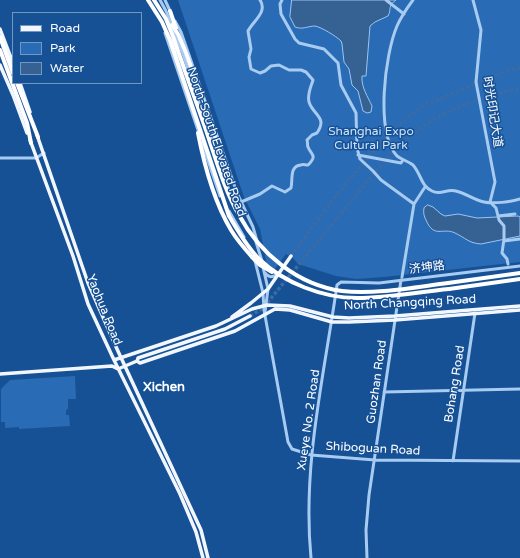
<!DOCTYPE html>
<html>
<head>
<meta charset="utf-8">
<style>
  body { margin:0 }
  #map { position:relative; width:520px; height:558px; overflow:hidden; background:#165196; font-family:"Varela Round",sans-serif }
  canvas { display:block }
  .legend { position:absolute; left:12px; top:12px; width:130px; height:72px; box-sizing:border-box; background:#165196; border:1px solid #7397c0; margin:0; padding:5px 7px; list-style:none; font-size:12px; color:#fff }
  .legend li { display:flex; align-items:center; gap:8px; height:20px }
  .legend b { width:20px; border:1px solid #7397c0 }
</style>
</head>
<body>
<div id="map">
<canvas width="520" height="558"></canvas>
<ul class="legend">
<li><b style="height:5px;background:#f2f7ff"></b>Road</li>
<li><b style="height:11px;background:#296bb4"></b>Park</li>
<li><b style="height:11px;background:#366193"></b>Water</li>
</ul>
</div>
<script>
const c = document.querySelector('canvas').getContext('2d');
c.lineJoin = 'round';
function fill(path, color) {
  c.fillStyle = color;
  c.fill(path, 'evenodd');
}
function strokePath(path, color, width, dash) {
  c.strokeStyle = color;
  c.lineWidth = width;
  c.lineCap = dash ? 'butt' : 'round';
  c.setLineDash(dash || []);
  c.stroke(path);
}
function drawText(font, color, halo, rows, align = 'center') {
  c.font = font + ' "Varela Round","Noto Sans SC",sans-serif';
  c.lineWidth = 3;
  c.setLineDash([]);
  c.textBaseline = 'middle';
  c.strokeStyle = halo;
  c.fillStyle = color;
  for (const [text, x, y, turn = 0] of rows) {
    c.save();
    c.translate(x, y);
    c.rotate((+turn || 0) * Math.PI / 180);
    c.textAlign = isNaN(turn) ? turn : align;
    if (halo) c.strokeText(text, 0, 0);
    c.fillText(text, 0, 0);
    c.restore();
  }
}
const green = new Path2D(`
  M178,0H520V262L384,277L356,279L336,276L298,264L293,258L286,254L272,273L268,271L260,229L244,197Z
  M75,376L76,399H68V409L66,410V415H69L70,426L19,429V427L5,428V422H1V389L10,380Z`);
const water = new Path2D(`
  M292,0H396C387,6 392,9 388,16L375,22L370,26L366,76H362C361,87 368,97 372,106L371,112L367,113L363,111L358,91L352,85L349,69L344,62L342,44L341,41C336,36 321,27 315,26C308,26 303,30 295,27L290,17Z
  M428,205L433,207L441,214L445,216L458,214L477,218L518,216L520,217V236L481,244C468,243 466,238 455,233C443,227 434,239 426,220C424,216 423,213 424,208Z`);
const majorTunnel = new Path2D(`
  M291,256L335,197L381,142L407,118L422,106L509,70L520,68
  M250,316L263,308C291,274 320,239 348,205C369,180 389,153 414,133C439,112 487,94 520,89`);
const minor = new Path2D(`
  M160,0L166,11L183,54L217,155
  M165,0L171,13
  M282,0L280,4L281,14L295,39L299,43L324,49L338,63L341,85L356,113L357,148L360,159L373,171L381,180L414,204
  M386,0L404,14
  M413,0C407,8 401,17 397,26C385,54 375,132 397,156C402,160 408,161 413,165C421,174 421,186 432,191C441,196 447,188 456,191C465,193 474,200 484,202C493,204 511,202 520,199
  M473,0L481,30L476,82L495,182L490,202L496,208L499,220L504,226V239L502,253L507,259L508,264
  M175,21L181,32L237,193L253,227L257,241
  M165,33L199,133
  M202,143L220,196
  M358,155L401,163L403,160
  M0,158H36L44,153
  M220,164L230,193
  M241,202L260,194L272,186L285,192L291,188C293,180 289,166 301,165C303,164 305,165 308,165C318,155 311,155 308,147C307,145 308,142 307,140L312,135L317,133C328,117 313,115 309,102C307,94 311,87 313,80L306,72L301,70H289L279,65L271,66L265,71L260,73L251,69L249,57L251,49L248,31C253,21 268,12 260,0
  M229,211L244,237
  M498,216L515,214
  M504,241L520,239
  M256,242L262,261
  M255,261L263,293L264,310L288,442L292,449L311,455L375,460L520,461
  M263,267L268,289L265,312
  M265,273C269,278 272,277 277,275
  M402,277L414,204L425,187
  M384,392L520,389
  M453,461L475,313
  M311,558C302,466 324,376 337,285L341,282L379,283L520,266
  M367,558L366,530L369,495L401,280`);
const major = new Path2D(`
  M0,29L13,63
  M0,65L13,95L27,133
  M20,83L30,112
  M37,135L88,283L117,349L201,530L208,558
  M30,140L73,256L88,304L114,360L180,494L196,532L203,558
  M232,317L251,303L268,289L291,256
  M114,360L216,326L252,309L267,305L290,306L333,317L349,318L395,316L520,306
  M137,361L138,358L225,329L250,316
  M0,374L112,366L118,369L137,361L140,363L235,331L275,309L290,310L332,322H349L395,320L520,310`);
const highway = new Path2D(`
  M170,11L176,28
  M172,25L178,34L186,53L212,127
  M0,37L13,73
  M0,50L27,123L31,143
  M17,83L38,137
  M198,133C204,164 215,203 231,230C237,240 244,248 252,257
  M448,283L520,273
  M449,289L520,279`);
const highwayBridge = new Path2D(`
  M148,0L162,22L170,40L229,216C238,231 247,247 259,259C284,283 323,298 357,298C387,298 418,292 449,289
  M154,0L166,19L174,39C185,72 197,104 208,136C217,163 225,191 239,215C260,254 298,285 342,291C374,295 416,287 448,283
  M212,127L217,144L220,165
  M252,257L260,265L272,272`);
const streetNames = [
  ["时光印记大道",492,112,81],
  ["North-South Elevated Road",216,142,71],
  ["济坤路",427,268,-7],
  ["North Changqing Road",410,303,-3],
  ["Yaohua Road",104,310,68],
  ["Guozhan Road",377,382,-82],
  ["Bohang Road",455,384,-81],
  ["Xueye No. 2 Road",309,420,-82],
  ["Shiboguan Road",373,449,3]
];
const parkNames = [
  ["Shanghai Expo",371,132],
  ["Cultural Park",371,146]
];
const neighbourhoodNames = [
  ["Xichen",164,388]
];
fill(green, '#296bb4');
fill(water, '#366193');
strokePath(water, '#9ac6f4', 1);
strokePath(majorTunnel, '#396ba6', 3.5, [3.5, 2]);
strokePath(minor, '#a7cbf1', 3);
strokePath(major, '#f2f7ff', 3.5);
strokePath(highway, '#fff', 4);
strokePath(highwayBridge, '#fff', 4);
drawText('12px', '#fff', '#165196', streetNames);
drawText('12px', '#cee4fc', '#165196', parkNames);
drawText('bold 13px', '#fff', '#165196', neighbourhoodNames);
</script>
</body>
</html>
